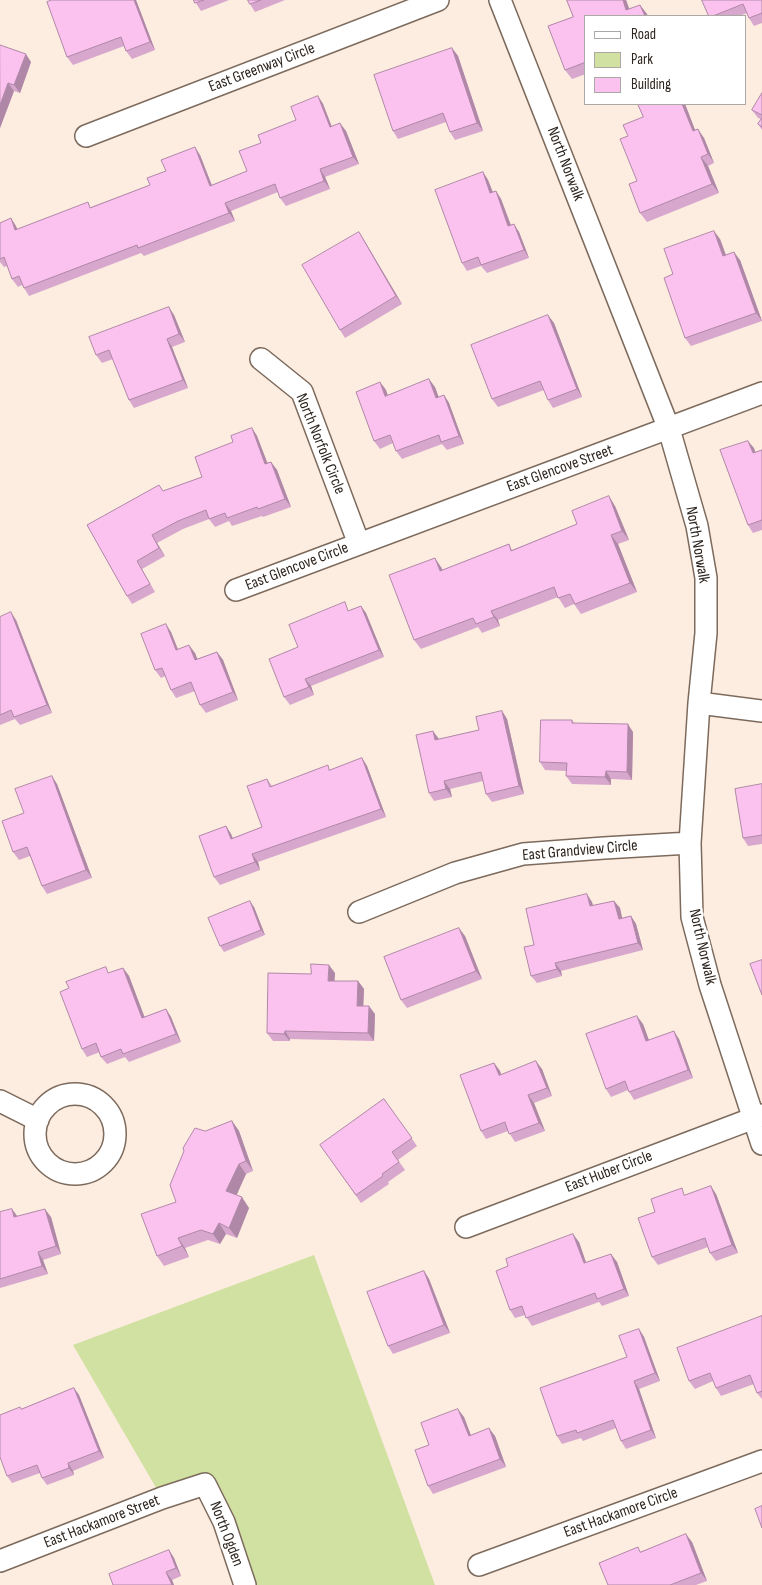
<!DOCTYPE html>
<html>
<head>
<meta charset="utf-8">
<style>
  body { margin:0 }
  #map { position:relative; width:762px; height:1585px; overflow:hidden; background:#fdece0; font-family:"Sofia Sans Condensed",sans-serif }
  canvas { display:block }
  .legend { position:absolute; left:584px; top:15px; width:162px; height:90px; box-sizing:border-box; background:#fff; border:1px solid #aba8a6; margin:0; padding:6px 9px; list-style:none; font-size:15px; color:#2e2620 }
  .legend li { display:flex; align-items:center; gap:10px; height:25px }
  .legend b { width:25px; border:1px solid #aba8a6 }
</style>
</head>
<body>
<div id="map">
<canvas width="762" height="1585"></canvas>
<ul class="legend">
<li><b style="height:6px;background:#fff"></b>Road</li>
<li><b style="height:14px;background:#d0e1a1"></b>Park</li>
<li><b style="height:14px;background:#fbc2ef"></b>Building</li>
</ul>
</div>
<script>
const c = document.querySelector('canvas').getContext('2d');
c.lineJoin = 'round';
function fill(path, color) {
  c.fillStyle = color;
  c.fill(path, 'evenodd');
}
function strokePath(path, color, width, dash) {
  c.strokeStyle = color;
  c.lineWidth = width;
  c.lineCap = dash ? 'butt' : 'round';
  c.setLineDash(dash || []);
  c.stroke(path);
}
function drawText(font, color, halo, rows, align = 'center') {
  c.font = font + ' "Sofia Sans Condensed",sans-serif';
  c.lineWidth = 5;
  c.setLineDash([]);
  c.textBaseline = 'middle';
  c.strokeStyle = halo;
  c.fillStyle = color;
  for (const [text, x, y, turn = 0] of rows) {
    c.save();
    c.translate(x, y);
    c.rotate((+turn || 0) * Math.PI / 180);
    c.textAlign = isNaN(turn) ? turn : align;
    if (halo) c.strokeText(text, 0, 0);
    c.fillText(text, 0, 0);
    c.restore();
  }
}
const green = new Path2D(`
  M314,1255L435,1585H243L205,1484L162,1498L73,1345Z`);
const minor = new Path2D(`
  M500,0L669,429L697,526L706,578V633L699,703L690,843L692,917L710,985L762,1144
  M86,136L438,0
  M261,359L302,392L359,544
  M236,590L762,393
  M699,703L762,711
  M359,912L455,873L523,854L604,848L690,843
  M35 1134a40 40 0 1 1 80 0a40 40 0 1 1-80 0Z
  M0,1101L38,1120
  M466,1227L762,1115
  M0,1561L162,1498L205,1484L224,1522L245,1585
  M479,1565L762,1461`);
const wall = new Path2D(`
  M52,0H136L155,50L132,59L126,51L124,46L73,65L67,57Z
  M194,0H229L201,11Z
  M248,0H285L255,12L250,4Z
  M567,0H626L629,9L640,5L648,16H586V74L572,79L565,70L548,26L573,17Z
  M702,0H762V23L754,26L749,18L747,13L739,16H709Z
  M0,45L31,62L20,93L14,91L0,128Z
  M452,48L458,56L483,131L455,140L450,132L446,122L398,139L393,131Z
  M762,93V130L758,124L761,119L758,118L752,110Z
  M318,96L323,104L332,127L346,131L359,164L325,177L330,189L286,206L280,198L278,192L231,211L235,221L144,256L141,253L29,296L24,288L22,285L18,287L12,279L7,266L4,267L0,262V223L16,226L17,229L91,207L150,185L166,171L200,155L212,185L247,171L261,143L296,120Z
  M638,104H685L695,130L704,138L714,163L708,166L719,193L647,222L640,213L637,181L628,136L643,117Z
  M483,172L488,180L493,192L496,191L501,199L511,225L519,232L529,258L487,273L481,266L467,271L462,263Z
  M359,232L364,240L402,304L345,338L340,330Z
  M720,239L726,255L740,260L762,321L691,346L685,338L673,274Z
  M174,315L185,342L172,347L188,388L134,408L129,400L113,359L102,363L96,355Z
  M554,323L582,397L553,408L548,400L544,390L498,407L492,399Z
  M380,382L386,390L387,395L435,387L438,397L444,395L449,403L464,444L447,450L442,444L402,459L396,451L393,443L380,449L374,441Z
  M252,428L257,436L267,463L271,462L277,470L291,507L263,517L262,516L232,526L229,521L215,527L209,519L183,529L157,543L165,556L142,569L155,592L132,604L127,596L87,525L163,491L202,477L233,442Z
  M754,448L755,452L762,450V530L753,533L748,525Z
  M615,506L629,540L618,544L637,592L581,614L574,604L565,608L558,597L498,620L500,626L482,633L478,627L421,649L414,640L441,567L443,570L509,544L512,550L577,524Z
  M361,606L366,613L384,657L311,686L314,695L290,705L284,697L298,647L350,610Z
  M0,617L16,620L52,713L20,725L15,719L0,725Z
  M171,632L178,649L195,653L197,659L217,652L223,660L238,700L206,713L200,705L195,691L176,698L171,690L165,676L161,678L155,670Z
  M502,711L507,719L524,794L492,802L486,794L483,781L450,789L452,797L434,801L429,793L439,739L479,730Z
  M572,720L574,723L633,732L632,780L611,779V785L572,784L566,776V771L545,770L540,762Z
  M362,758L367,766L386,817L258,862L260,870L220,885L214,877L226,826L231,834L233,838L262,827L267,779L272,786L331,770Z
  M57,784L92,878L47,894L42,886L30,856L19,860L13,852Z
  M762,784V844L748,846L743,838Z
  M614,901L620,908L622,918L631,916L636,924L643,950L561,971L562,976L537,983L531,976L534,945L592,902L593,906Z
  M254,907L265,935L224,952L220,946Z
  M465,936L482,979L407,1008L401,1000Z
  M123,968L129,976L144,1017L166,1009L171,1017L181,1042L129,1062L125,1057L107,1064L101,1057L100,1052L87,1057L82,1049L110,973Z
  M335,973L334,981H358L364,989L363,1006L375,1014L374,1041L290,1039V1041H273L267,1033L311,974Z
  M643,1024L649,1040L679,1039L693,1078L634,1100L628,1090L611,1097L606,1089Z
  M494,1063L500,1071L501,1074L542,1069L552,1096L534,1103L545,1131L515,1142L508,1131L486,1139L481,1131Z
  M384,1099L417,1146L398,1160L405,1170L388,1182L389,1184L361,1203L320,1145Z
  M232,1121L239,1131L253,1171L246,1174L236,1195L249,1208L237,1238L226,1234L220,1244L208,1240L185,1248L189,1257L164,1266L157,1256L176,1202L205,1131Z
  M716,1194L738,1253L716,1261L710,1253L708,1247L658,1265L652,1257L655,1212L687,1195Z
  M0,1212L17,1216L51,1217L61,1254L43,1260L48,1274L0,1288Z
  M579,1242L586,1263L617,1262L629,1296L602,1306L599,1302L532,1326L525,1315L515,1318L510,1310Z
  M424,1271L429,1279L450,1333L393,1354L388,1346Z
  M762,1317V1399L757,1393L754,1384L721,1396L716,1388L713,1381L695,1389L689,1381Z
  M639,1329L644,1337L660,1381L639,1389L656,1438L626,1449L621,1441L616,1428L583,1441L581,1438L562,1444L557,1436L627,1357Z
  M74,1388L79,1395L104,1458L73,1471L74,1475L47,1485L42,1478L40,1473L12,1483L7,1476L20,1407L21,1409Z
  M464,1417L471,1435L495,1436L506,1467L433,1494L428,1486L429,1445Z
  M692,1542L707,1581L696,1585H608L641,1551Z
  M169,1550L174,1558L181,1576L172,1580L174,1585H113Z`);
const shadedWall = new Path2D(`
  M134,0H136L155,50L150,42Z
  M623,0H626L632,16L626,10Z
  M640,5L647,14L648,16H645Z
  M452,48L458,56L483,131L477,123Z
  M26,54L31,62L20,93L14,85Z
  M8,83L14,91L0,128V105Z
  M318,96L323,104L335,135L330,127Z
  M682,104H685L699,140L693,131Z
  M340,123L346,131L359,164L353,157Z
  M698,129L704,138L714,163L708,154Z
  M195,147L200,155L215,194L210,186Z
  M701,157L708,166L719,193L712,184Z
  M320,169L325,177L330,189L324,181Z
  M483,172L488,180L496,201L490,193Z
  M496,191L501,199L514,234L508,226Z
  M225,203L231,211L235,221L229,213Z
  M11,218L16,226L20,238L15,230Z
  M514,224L519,232L529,258L524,250Z
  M714,231L720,239L729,264L723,256Z
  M359,232L364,240L402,304L396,296Z
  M734,252L740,260L762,321L756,313Z
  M169,307L174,315L185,342L179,334Z
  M548,315L554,323L582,397L577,389Z
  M167,339L172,347L188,388L183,380Z
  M429,379L435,387L442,406L436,398Z
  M380,382L386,390L391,404L385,396Z
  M444,395L449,403L464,444L459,436Z
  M252,428L257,436L271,472L265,464Z
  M748,441L754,448L758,461L753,453Z
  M271,462L277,470L291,507L285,499Z
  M609,496L615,506L629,540L622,531Z
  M152,535L157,543L165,556L159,548Z
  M611,535L618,544L637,592L630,583Z
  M435,558L441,567L446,580L440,571Z
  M361,606L366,613L384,657L379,650Z
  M491,611L498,620L500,626L494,617Z
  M11,612L16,620L52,713L47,705Z
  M166,624L171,632L181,658L176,650Z
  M189,645L195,653L201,668L195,660Z
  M217,652L223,660L238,700L233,692Z
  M305,679L311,686L314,695L309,687Z
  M502,711L507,719L524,794L519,786Z
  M628,724L633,732L632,780L627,772Z
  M433,731L439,739L435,740Z
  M362,758L367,766L386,817L381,809Z
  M606,771L611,779V785L605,777Z
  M52,776L57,784L92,878L86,870Z
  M444,781L450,789L452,797L446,789Z
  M226,826L231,834L236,847L231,839Z
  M252,854L258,862L260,870L255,862Z
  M587,894L592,902L595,914L590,906Z
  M250,901L254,907L265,935L261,930Z
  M614,901L620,908L624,927L619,919Z
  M631,916L636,924L643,950L638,943Z
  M459,928L465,936L482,979L476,971Z
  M555,963L561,971L562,976L557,969Z
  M329,965L335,973L334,989L328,981Z
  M123,968L129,976L148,1026L142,1018Z
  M358,981L364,989L363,1014L357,1006Z
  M369,1006L375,1014L374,1041L368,1033Z
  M166,1009L171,1017L181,1042L176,1034Z
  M637,1016L643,1024L652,1049L646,1041Z
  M285,1031L290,1039V1041L284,1034Z
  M674,1031L679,1039L693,1078L688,1070Z
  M536,1061L542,1069L552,1096L547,1088Z
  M494,1063L500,1071L504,1083L499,1075Z
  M528,1095L534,1103L545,1131L539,1123Z
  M232,1121L239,1131L253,1171L246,1161Z
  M239,1164L246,1174L234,1201L226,1191Z
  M711,1186L716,1194L738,1253L732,1245Z
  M242,1197L249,1208L237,1238L229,1228Z
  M12,1209L18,1217H14Z
  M45,1209L51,1217L61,1254L56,1246Z
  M219,1223L226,1234L220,1244L213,1234Z
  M573,1234L579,1242L589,1271L584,1263Z
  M178,1238L185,1248L189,1257L182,1246Z
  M38,1252L43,1260L48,1274L42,1266Z
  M611,1254L617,1262L629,1296L624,1289Z
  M424,1271L429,1279L450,1333L444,1325Z
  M639,1329L644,1337L660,1381L655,1373Z
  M634,1381L639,1389L656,1438L651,1430Z
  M74,1388L79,1395L104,1458L99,1451Z
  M458,1409L464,1417L474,1444L469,1436Z
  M489,1428L495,1436L506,1467L500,1459Z
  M68,1463L73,1471L74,1475L69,1468Z
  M686,1534L692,1542L707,1581L701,1573Z
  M169,1550L174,1558L181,1576L176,1568Z
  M166,1572L172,1580L174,1585H172Z`);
const building = new Path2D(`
  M52,0H134L150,42L126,51L121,37L67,57L47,2Z
  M194,0H204L195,3Z
  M248,0H261L250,4Z
  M567,0H623L626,10L640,5L645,16H586V62L565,70L548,26L573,17Z
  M702,0H762V13L749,18L743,4L713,16H709Z
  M0,45L26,54L14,85L8,83L0,105Z
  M452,48L477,123L450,132L443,113L393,131L374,75Z
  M762,93V115L752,110Z
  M318,96L330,127L340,123L353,157L320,169L324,181L280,198L275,184L225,203L229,213L138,248L137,245L24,288L19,276L12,279L4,257L0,259V223L11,218L15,230L88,202L90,208L150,185L147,178L166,171L161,160L195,147L210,186L247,171L239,151L261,143L258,135L296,120L291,107Z
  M638,104H682L693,131L698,129L708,154L701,157L712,184L640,213L629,184L637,181L620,139L628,136L623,125L643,117Z
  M762,118V127L758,124Z
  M483,172L490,193L496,191L508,226L514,224L524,250L481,265L478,257L462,263L435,190Z
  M714,231L723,256L734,252L756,313L685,338L664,278L673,274L664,249Z
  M359,232L396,296L340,330L302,265Z
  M169,307L179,334L167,339L183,380L129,400L109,350L96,355L89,337Z
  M548,315L577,389L548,400L540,381L492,399L471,345Z
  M429,379L436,398L444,395L459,436L441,442L439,435L396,451L390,435L374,441L356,392L380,382L385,396Z
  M252,428L265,464L271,462L285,499L258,509L257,507L227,518L225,513L209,519L206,510L178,521L152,535L159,548L137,561L150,584L127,596L87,525L159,485L163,491L202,477L195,457L233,442L231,436Z
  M748,441L753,453L762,450V520L748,525L720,450Z
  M609,496L622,531L611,535L630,583L575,604L570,594L558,598L554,587L491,611L494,617L476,624L473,618L414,640L389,575L435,558L440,571L509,544L511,551L577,524L572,511Z
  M345,602L348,611L361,606L379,650L305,679L309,687L284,697L269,659L298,647L289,625Z
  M11,612L47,705L14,717L11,710L0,715V617Z
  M166,624L176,650L189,645L195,660L217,652L233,692L200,705L191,682L171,690L162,668L155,670L141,634Z
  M502,711L519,786L486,794L481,772L444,781L446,789L429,793L416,735L433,731L435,740L479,730L476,717Z
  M541,720H572V723L628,724L627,772L606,771L605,777L566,776L567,763L540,762Z
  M362,758L381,809L252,854L255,862L214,877L199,836L226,826L231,839L262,827L247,786L267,779L270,787L328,765L329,770Z
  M52,776L86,870L42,886L27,847L13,852L2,821L24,813L15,789Z
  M762,784V835L743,838L735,789Z
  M587,894L590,906L614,901L619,919L631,916L638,943L555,963L557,969L531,976L524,947L534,945L526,909Z
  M250,901L261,930L220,946L208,918Z
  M459,928L476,971L401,1000L384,957Z
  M762,960V995L750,964Z
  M311,964L329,965L328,981H358L357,1006H369L368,1033L285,1031L284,1034L267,1033L268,973L311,974Z
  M106,967L108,973L123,968L142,1018L166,1009L176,1034L123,1054L121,1049L101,1057L96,1043L82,1049L60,992L69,988L66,982Z
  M637,1016L646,1041L674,1031L688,1070L629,1092L625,1081L606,1089L586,1034Z
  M536,1061L547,1088L528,1095L539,1123L509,1134L505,1122L481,1131L460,1075L494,1063L499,1075Z
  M384,1099L412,1138L392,1152L399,1162L382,1174L383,1176L356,1195L320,1145Z
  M232,1121L246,1161L239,1164L226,1191L242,1197L229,1228L219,1223L213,1234L201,1230L178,1238L182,1246L157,1256L141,1214L176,1202L170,1185L184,1151L183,1148L195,1128L205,1131Z
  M711,1186L732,1245L710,1253L705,1238L652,1257L638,1218L655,1212L651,1199L682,1188L684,1195Z
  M12,1209L14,1217L45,1209L56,1246L38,1252L42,1266L0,1279V1212Z
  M573,1234L584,1263L611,1254L624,1289L597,1299L595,1293L526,1318L522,1306L510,1310L496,1271L508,1266L506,1259Z
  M424,1271L444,1325L388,1346L367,1292Z
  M762,1316V1391L757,1393L750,1375L716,1388L710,1373L689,1381L677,1348Z
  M639,1329L655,1373L634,1381L651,1430L621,1441L613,1420L577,1433L576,1430L557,1436L540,1388L627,1357L619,1336Z
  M74,1388L99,1451L68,1463L69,1468L42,1478L37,1465L7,1476L0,1457V1415L20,1407L21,1409Z
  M458,1409L469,1436L489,1428L500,1459L428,1486L415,1450L429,1445L421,1423Z
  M762,1506V1528L755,1509Z
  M686,1534L701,1573L670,1585H608L599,1563L638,1547L640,1552Z
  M169,1550L176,1568L166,1572L172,1585H113L109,1574Z`);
const streetNames = [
  ["East Greenway Circle",262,68,-21],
  ["North Norwalk",565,164,69],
  ["North Norfolk Circle",320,444,68],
  ["East Glencove Street",560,469,-20],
  ["North Norwalk",697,545,80],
  ["East Glencove Circle",297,567,-21],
  ["East Grandview Circle",580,851,-5],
  ["North Norwalk",702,947,77],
  ["East Huber Circle",609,1172,-21],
  ["East Hackamore Circle",621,1513,-20],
  ["East Hackamore Street",102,1522,-21],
  ["North Ogden",226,1534,69]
];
fill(green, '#d0e1a1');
strokePath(minor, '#7c6a5c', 24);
strokePath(minor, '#fff', 21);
fill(wall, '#d8a7ce');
fill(shadedWall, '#b088a7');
fill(building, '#fbc2ef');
strokePath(building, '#b088a7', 1);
drawText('16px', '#2e2620', '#fff', streetNames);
</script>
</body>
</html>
